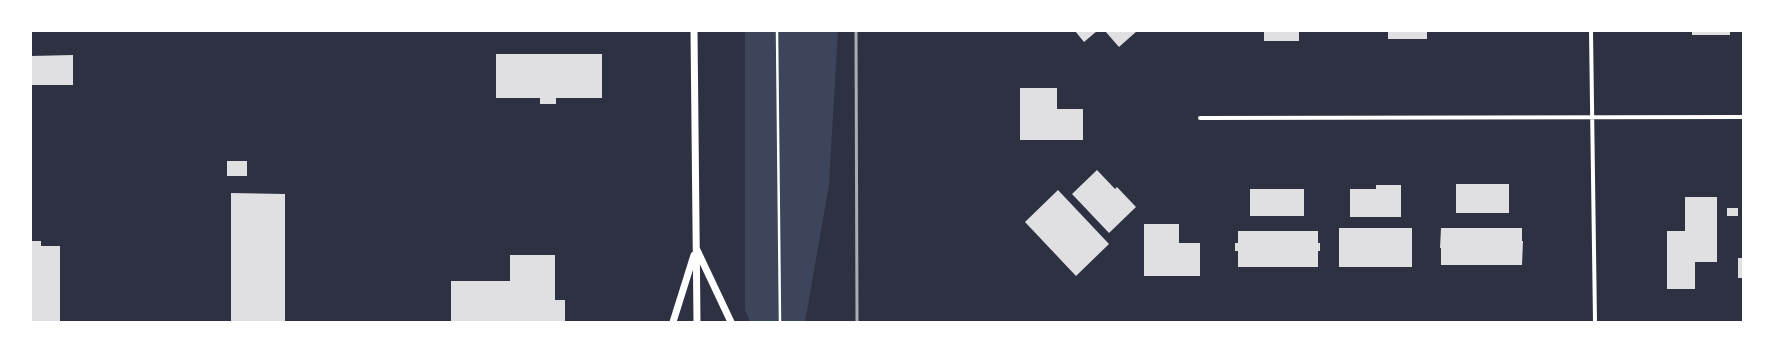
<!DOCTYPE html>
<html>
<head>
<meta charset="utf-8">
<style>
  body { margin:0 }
  #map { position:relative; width:1774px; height:353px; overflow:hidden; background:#2d3142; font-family:"Fira Sans Condensed",sans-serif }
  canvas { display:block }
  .frame { position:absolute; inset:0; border:32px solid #fff; pointer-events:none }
</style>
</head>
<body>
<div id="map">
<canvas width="1774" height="353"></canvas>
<div class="frame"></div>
</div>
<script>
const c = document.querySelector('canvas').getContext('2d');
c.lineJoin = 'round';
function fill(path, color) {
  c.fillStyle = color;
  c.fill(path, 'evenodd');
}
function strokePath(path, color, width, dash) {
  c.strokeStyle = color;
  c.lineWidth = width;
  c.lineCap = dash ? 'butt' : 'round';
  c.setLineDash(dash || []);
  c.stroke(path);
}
const green = new Path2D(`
  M745,31H838L829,185L805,322H750L745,310Z`);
const building = new Path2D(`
  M1075,31H1097L1084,42Z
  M1105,31H1137L1119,47Z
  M1264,31H1299V41H1264Z
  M1388,31H1427V39H1388Z
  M1692,31H1730V35H1692Z
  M496,54H602V98H556V104H540V98H496Z
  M73,55V85H31V56Z
  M1020,88H1057V109H1083V140H1020Z
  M227,161H247V176H227Z
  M1097,170L1115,189L1117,187L1136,207L1109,233L1072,194Z
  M1456,184H1509V213H1456Z
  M1376,185H1401V217H1350V189H1376Z
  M1250,189H1304V216H1250Z
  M1058,190L1109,244L1076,276L1025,222Z
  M231,193L285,194V322H231Z
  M1685,197H1717V262H1695V289H1667V231H1685Z
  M1727,208H1738V216H1727Z
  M1144,224H1179V243H1200V276H1144Z
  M1339,228H1412V267H1339Z
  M1441,228H1522V241H1523L1522,265H1441V248H1440Z
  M1238,231H1318V243H1320V251H1318V267H1238V251H1235V243H1238Z
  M31,241H41V246H60V322H31Z
  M510,255H555V300H565V321L451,322V281H510Z
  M1738,258H1743V278H1738Z`);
const path = new Path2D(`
  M777,31L780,322`);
const minor = new Path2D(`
  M1591,31L1595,322
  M1200,118L1743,117`);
const tertiary = new Path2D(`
  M694,31L697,322
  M697,250L731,322
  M673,322L694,255`);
const rail = new Path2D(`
  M856,31L857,322`);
fill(green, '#3c4559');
fill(building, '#e0e0e3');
strokePath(path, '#fff', 2.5);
strokePath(minor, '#fff', 4);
strokePath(tertiary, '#fff', 7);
strokePath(rail, '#abadb3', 3);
</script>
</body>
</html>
